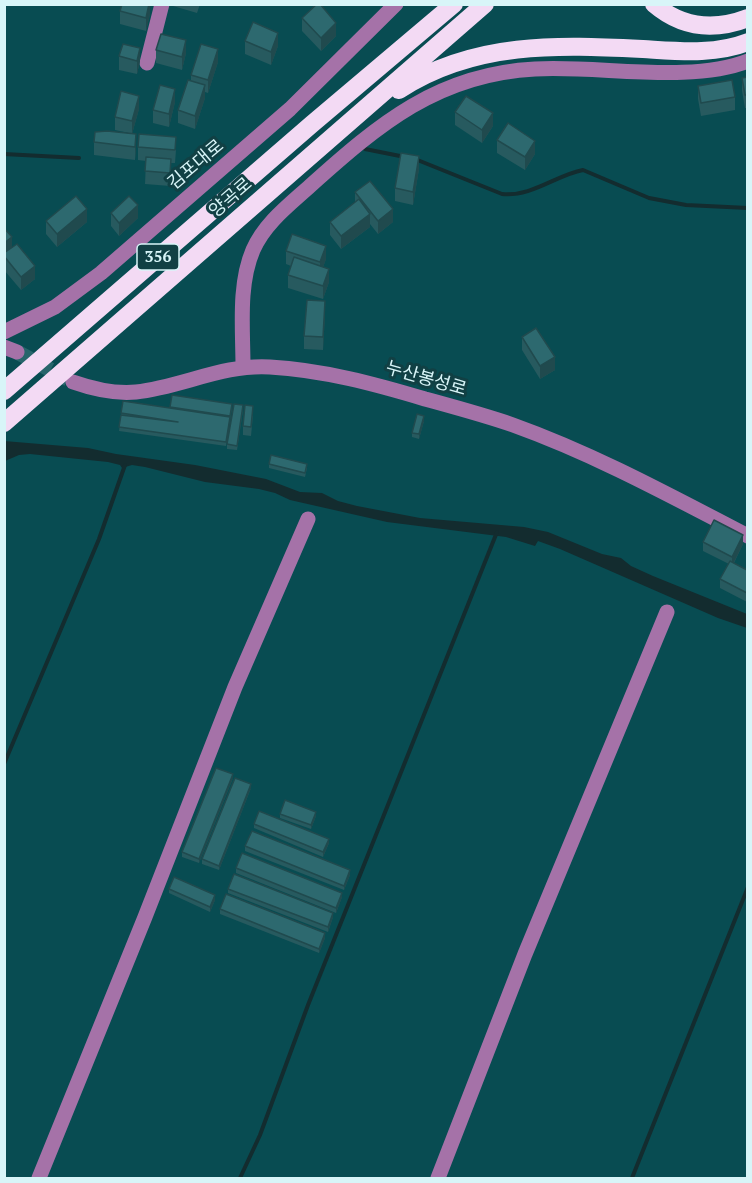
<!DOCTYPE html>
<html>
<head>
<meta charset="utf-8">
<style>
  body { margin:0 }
  #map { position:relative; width:752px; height:1183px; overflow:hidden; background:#084c52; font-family:"PT Serif",serif }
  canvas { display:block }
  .frame { position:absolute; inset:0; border:6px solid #d8f5f8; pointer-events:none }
</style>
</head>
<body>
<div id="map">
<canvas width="752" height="1183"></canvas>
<div class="frame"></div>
</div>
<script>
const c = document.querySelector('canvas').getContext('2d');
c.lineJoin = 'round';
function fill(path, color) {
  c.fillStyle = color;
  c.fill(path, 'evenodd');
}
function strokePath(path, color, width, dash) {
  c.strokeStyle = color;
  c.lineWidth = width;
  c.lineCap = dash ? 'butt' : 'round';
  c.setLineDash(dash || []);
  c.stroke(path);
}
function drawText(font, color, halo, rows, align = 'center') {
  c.font = font + ' "PT Serif","Noto Sans KR",serif';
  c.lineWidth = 6;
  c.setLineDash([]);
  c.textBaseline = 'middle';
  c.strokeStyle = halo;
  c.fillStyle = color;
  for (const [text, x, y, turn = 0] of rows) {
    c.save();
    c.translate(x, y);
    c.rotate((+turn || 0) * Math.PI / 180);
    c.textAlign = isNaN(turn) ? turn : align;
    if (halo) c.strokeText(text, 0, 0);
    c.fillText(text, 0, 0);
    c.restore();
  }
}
const water = new Path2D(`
  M4,441L88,448L116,454L195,465L266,479L300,492L322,493L338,501L357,506L420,518L524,527L548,532L602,554L621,558L631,566L653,576L747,614V628L718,618L560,549L538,541L535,546L506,537L387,522L290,500L275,493L259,489L205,482L145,467L132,465L122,468L120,465L108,462L30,454L19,455L5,461Z`);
const stream = new Path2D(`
  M365,149L405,157
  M4,154L79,158
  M415,159L502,194C532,197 556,175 583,170L649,198L686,205L748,208
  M4,764L99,539L125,465
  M240,1178L260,1135L308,1005L497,532
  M632,1178L748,887`);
const minorTunnel = new Path2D(`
  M17,352L68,379`);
const minor = new Path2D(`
  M147,63L162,4
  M4,332L55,307L101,273L290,109L396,4
  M4,347L17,352
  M243,367C243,329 238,285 253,250C265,223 289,205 310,186C379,124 438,74 535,69C599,65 689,84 748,61
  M73,382C93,389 115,394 136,392C182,387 223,364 270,367C323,370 375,384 425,399C454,407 484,415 513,425C594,454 671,496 748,536
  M39,1178L145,917L235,687L308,519
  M438,1178L525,954L667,612`);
const highway = new Path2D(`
  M654,4C682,28 714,31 748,18
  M399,90C474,41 558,45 643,49C678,51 715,55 748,42
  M4,391L312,124L454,4
  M4,423L485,4`);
const wall = new Path2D(`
  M150,4V14L146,31L120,24V11Z
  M173,4H200L197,13L173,6Z
  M302,18L336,36L321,51L302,31Z
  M245,41L278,46L271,65L245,54Z
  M156,50L186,53L182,70L156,63Z
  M119,56L140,61L137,74L119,70Z
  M218,62L208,93L205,92V98L195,129L178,123V110L191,81V75Z
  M747,77V108H745L742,91V78Z
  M698,86L735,97V110L701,116L698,99Z
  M175,102L169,127L153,123V110Z
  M139,109L132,134L136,147L135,160L94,155V142L129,133L115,130V117Z
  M455,112L493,126L482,143L455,125Z
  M497,140L535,154L525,170L497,153Z
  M138,147L176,150L175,163H171L170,186L145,184L146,161L138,160Z
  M419,169L413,205L395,201V188Z
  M355,192L393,222L378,234L370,224V227L341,249L330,235V222L355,202Z
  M111,213L138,218L119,236L111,226Z
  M46,221L87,222L57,247L46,234Z
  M4,228L12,248L35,279L21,290L4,270Z
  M286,251L326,259L323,267L329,282L323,299L288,288V275L291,266L286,264Z
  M325,314L323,350L304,349V336Z
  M522,337L555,370L540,379L522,350Z
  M172,395L232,408L226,446L119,431L123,401L170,408Z
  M243,410L237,450L227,449V444Z
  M253,415L251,436L243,435V426Z
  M424,421L419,439L412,437V433Z
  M269,464L307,468L305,477L269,468Z
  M703,542L743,544L734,563L747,570V602L720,588V579L729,564L703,551Z
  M233,778L199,863L182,857V852Z
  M251,788L219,870L202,864V859Z
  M280,814L316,816L311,829L280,818Z
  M254,824L329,843L323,857L254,828Z
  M245,846L350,875L344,890L245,851Z
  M236,868L342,897L336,913L236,873Z
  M169,889L215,900L210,912L169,893Z
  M228,889L333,917L328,932L228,893Z
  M220,909L325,938L319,953L220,914Z`);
const shadedWall = new Path2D(`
  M149,4H150V14L146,31V18Z
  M336,23V36L321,51V38Z
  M278,33V46L271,65V52Z
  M186,40V53L182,70V57Z
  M140,48V61L137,74V61Z
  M218,49V62L208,93V80Z
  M205,85V98L195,129V116Z
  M175,89V102L169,127V114Z
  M139,96V109L132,134V121Z
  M493,113V126L482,143V130Z
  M136,134V147L135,160V147Z
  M535,141V154L525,170V157Z
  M419,156V169L413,205V192Z
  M138,205V218L119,236V223Z
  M87,209V222L57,247V234Z
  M393,209V222L378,234V221Z
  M370,214V227L341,249V236Z
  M12,237V250L4,256V243Z
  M326,246V259L320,276V262Z
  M35,266V279L21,290V277Z
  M329,269V282L323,299V286Z
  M325,301V314L323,350V337Z
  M555,357V370L540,379V366Z
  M424,416V421L419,439V434Z
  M743,535V544L732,566V557Z
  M233,774V778L199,863V859Z
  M251,784V788L219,870V866Z
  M316,812V816L311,829V825Z
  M329,839V843L323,857V852Z
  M350,870V875L344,890V886Z
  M342,893V897L336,913V908Z
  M215,895V900L210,912V907Z
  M333,913V917L328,932V927Z
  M325,933V938L319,953V949Z`);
const building = new Path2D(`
  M122,4H149L146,18L120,11Z
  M317,4H320L336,23L321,38L302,18Z
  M253,22L278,33L271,52L245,41Z
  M161,34L186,40L182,57L156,50Z
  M123,44L140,48L137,61L119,56Z
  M201,44L218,49L208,80L191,75Z
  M747,77V95H745L742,78Z
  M188,80L205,85L195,116L178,110Z
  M732,80L735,97L701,103L698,86Z
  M160,85L175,89L169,114L153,110Z
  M121,91L139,96L132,121L115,117Z
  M466,96L493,113L482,130L455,112Z
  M508,123L535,141L525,157L497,140Z
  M107,131L136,134L135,147L94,142L95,132Z
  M139,134L176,137L175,150L138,147Z
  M401,153L419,156L413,192L395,188Z
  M146,157L171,159L170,173L145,171Z
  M370,181L393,209L378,221L355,192Z
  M76,196L87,209L57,234L46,221Z
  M129,196L138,205L119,223L111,213Z
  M359,199L370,214L341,236L330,222Z
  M4,228L12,237L4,243Z
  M292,234L326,246L320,262L286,251Z
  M17,244L35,266L21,277L4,256V253Z
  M294,257L329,269L323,286L288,275Z
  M307,300L325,301L323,337L304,336Z
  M536,328L555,357L540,366L522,337Z
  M172,395L232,404L230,416L170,407Z
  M123,401L230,417L226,442L119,427L121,415L178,422L121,413Z
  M234,404L243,405L237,446L227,444Z
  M245,405L253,406L251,427L243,426Z
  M417,414L424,416L419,434L412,433Z
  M271,455L307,464L305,473L269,464Z
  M714,520L743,535L732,557L703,542Z
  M730,561L747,570V593L720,579Z
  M216,768L233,774L199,859L182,852Z
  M235,778L251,784L219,866L202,859Z
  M285,800L316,812L311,825L280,814Z
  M259,811L329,839L323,852L254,824Z
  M252,831L350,870L344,886L245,846Z
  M242,853L342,893L336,908L236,868Z
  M234,874L333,913L328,927L228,889Z
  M174,877L215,895L210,907L169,889Z
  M226,894L325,933L319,949L220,909Z`);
const shields = [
  [158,257,42]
];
const shieldNames = [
  ["356",158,257]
];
const streetNames = [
  ["김포대로",196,165,-40],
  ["양곡로",231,198,-41],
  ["누산봉성로",426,379,16]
];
fill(water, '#132c2f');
strokePath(stream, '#132c2f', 4);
strokePath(minorTunnel, '#27656b', 15, [15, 8]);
strokePath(minor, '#a572a8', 15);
strokePath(highway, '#f3daf4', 18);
fill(wall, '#275a5f');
fill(shadedWall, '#204a4e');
fill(building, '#2d696f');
strokePath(building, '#204a4e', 1.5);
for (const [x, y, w] of shields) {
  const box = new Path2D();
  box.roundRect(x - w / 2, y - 13, w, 26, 4.5);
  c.fillStyle = '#114044';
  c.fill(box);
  strokePath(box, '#d8f5f8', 1.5);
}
drawText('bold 16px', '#d8f5f8', null, shieldNames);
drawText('18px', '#d8f5f8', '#114044', streetNames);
</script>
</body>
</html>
